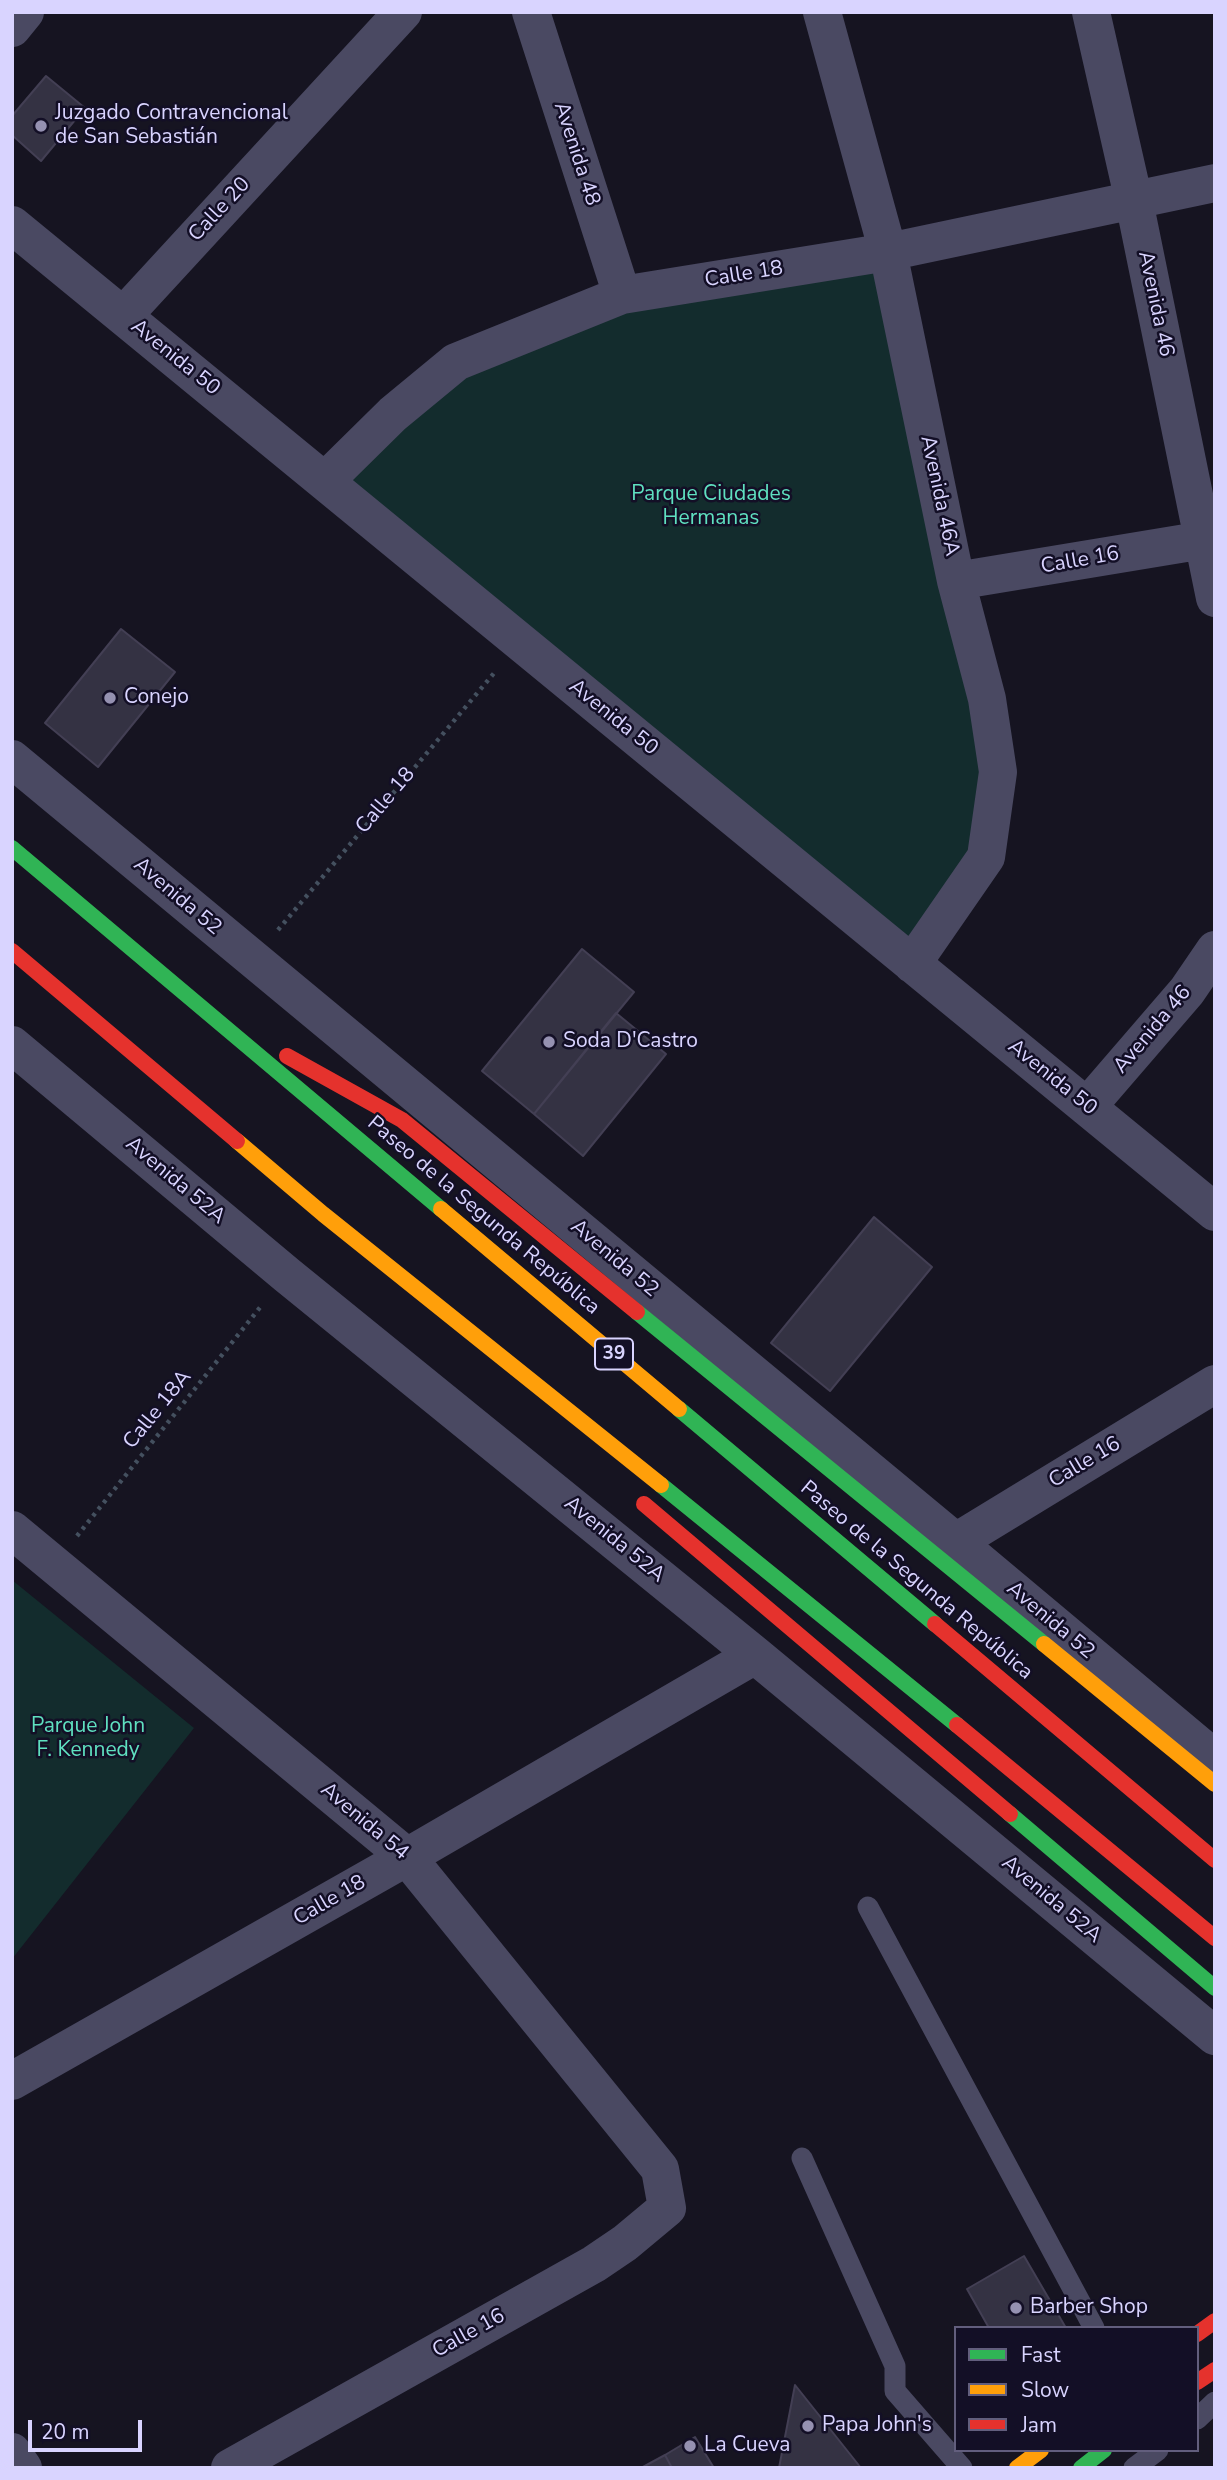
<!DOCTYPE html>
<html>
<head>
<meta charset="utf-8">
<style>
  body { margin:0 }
  #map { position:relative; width:1227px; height:2480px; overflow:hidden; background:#161421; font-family:"Nunito Sans",sans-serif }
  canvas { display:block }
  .frame { position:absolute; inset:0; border:14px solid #d9d4ff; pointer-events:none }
  .legend { position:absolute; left:954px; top:2326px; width:245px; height:126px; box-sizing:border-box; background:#130f26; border:2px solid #625e7d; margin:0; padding:9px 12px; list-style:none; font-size:21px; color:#d9d4ff }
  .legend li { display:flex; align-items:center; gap:14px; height:35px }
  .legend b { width:35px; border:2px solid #625e7d }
  .scale { position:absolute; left:28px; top:2420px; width:114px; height:32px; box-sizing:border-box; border:4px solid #d9d4ff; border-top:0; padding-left:9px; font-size:21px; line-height:24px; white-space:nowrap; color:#d9d4ff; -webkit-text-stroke:5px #130f26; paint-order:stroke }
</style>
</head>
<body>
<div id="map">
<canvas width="1227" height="2480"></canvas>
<div class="frame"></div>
<ul class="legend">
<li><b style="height:9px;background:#30b455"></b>Fast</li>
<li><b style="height:9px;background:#ff9f0a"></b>Slow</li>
<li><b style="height:9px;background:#e5322d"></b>Jam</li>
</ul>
<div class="scale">20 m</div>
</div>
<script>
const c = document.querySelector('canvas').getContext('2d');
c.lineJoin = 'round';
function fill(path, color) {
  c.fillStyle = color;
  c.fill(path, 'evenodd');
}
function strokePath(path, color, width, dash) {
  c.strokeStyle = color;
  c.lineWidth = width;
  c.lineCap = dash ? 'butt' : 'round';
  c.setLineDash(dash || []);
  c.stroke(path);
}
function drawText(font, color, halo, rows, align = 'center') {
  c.font = font + ' "Nunito Sans",sans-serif';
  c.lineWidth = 5;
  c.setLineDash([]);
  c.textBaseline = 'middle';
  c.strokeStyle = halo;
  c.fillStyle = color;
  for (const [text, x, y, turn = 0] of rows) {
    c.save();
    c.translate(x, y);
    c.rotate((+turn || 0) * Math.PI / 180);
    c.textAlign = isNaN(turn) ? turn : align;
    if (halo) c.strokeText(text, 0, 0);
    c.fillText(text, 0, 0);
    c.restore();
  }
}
const green = new Path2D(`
  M888,252L987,699L986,857L912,964L325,481L393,414L622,295Z
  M12,1580L194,1728L12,1959Z`);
const building = new Path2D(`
  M46,76L85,108L41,161L12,135V116Z
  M121,629L175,672L98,767L45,723Z
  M582,949L634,992L534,1114L482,1071Z
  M616,1013L666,1054L583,1156L534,1114Z
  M874,1217L932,1267L830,1391L771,1343Z
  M1024,2256L1066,2328H989L967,2289Z
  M795,2385L861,2468H779Z
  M695,2437L714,2468H672L665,2455Z
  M665,2455L672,2468H641Z`);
const path = new Path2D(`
  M278,930L495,672
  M77,1536L262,1305`);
const lane = new Path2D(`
  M868,1907L1094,2328
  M802,2158L895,2366V2391L962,2468
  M1197,2419L1215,2402
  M1134,2468L1158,2450`);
const street = new Path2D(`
  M531,12L622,295
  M822,12L888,252L956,581L987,699L998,772L986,857L912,964
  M1091,12L1134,201L1215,598
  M12,28L25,12
  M12,225L1215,1212
  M123,316L403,12
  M325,481L393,414L456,362L622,295L888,252L1215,183
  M956,581L1204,540
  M12,759L956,1542L1215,1759
  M12,1045L287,1275L755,1655L1215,2036
  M1087,1107L1187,991L1215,950
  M12,1530L407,1857L660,2169L667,2208L625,2243L594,2264L230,2468
  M956,1542L1215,1384
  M12,2081L407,1857L755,1655
  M12,2452L23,2468`);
const fast = new Path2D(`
  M12,848L441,1209
  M637,1312L1044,1644
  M679,1409L935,1624
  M661,1485L957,1725
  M1010,1814L1215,1988
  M1081,2468L1104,2450`);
const slow = new Path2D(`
  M237,1141L323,1214L661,1485
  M441,1209L679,1409
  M1044,1644L1215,1784
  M1017,2468L1041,2450`);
const jam = new Path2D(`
  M12,951L237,1141
  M287,1056L402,1120L637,1312
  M644,1504L1010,1814
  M935,1624L1215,1860
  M957,1725L1215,1938
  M1197,2334L1215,2321
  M1197,2382L1215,2370`);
const markers = [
  [41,126,7,"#9591b1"],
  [110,698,7,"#9591b1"],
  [549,1042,7,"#9591b1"],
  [1016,2308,7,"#9591b1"],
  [808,2426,7,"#9591b1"],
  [690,2446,7,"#9591b1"]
];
const shields = [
  [614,1354,38]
];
const shieldNames = [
  ["39",614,1354]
];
const poiNames = [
  ["Juzgado Contravencional",55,114],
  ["de San Sebastián",55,138],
  ["Conejo",124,698],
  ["Soda D'Castro",563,1042],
  ["Barber Shop",1030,2308],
  ["Papa John's",822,2426],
  ["La Cueva",704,2446]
];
const streetNames = [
  ["Avenida 48",576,154,72],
  ["Calle 20",220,210,-47],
  ["Calle 18",744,275,-9],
  ["Avenida 46",1155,304,78],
  ["Avenida 50",175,358,39],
  ["Avenida 46A",939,496,78],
  ["Calle 16",1080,561,-10],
  ["Avenida 50",613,718,39],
  ["Calle 18",386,801,-50],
  ["Avenida 52",177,897,40],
  ["Avenida 46",1153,1030,-50],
  ["Avenida 50",1052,1078,39],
  ["Avenida 52A",175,1181,40],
  ["Paseo de la Segunda República",483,1216,40],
  ["Avenida 52",614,1259,40],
  ["Calle 18A",158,1410,-51],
  ["Calle 16",1085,1463,-31],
  ["Avenida 52A",614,1540,39],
  ["Paseo de la Segunda República",916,1581,40],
  ["Avenida 52",1050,1621,40],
  ["Avenida 54",364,1822,40],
  ["Avenida 52A",1051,1900,40],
  ["Calle 18",330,1901,-30],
  ["Calle 16",469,2334,-29]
];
const parkNames = [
  ["Parque Ciudades",711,495],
  ["Hermanas",711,519],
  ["Parque John",88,1727],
  ["F. Kennedy",88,1751]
];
fill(green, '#132c2d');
fill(building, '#343243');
strokePath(building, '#433f54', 2);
strokePath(path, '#44505f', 4.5, [3.5, 5]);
strokePath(lane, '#4a4962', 21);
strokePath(street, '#4a4962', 38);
strokePath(fast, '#30b455', 16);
strokePath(slow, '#ff9f0a', 16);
strokePath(jam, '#e5322d', 16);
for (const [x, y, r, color] of markers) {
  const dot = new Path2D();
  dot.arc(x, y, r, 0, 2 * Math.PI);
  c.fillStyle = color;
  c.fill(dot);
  strokePath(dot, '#130f26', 2.5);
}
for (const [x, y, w] of shields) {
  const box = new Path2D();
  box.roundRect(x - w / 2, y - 15.5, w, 31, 5);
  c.fillStyle = '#130f26';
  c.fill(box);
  strokePath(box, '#d9d4ff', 2);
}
drawText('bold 19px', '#d9d4ff', null, shieldNames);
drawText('21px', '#d9d4ff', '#130f26', poiNames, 'left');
drawText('21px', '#d9d4ff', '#130f26', streetNames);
drawText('21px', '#5fe0c0', '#130f26', parkNames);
</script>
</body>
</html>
